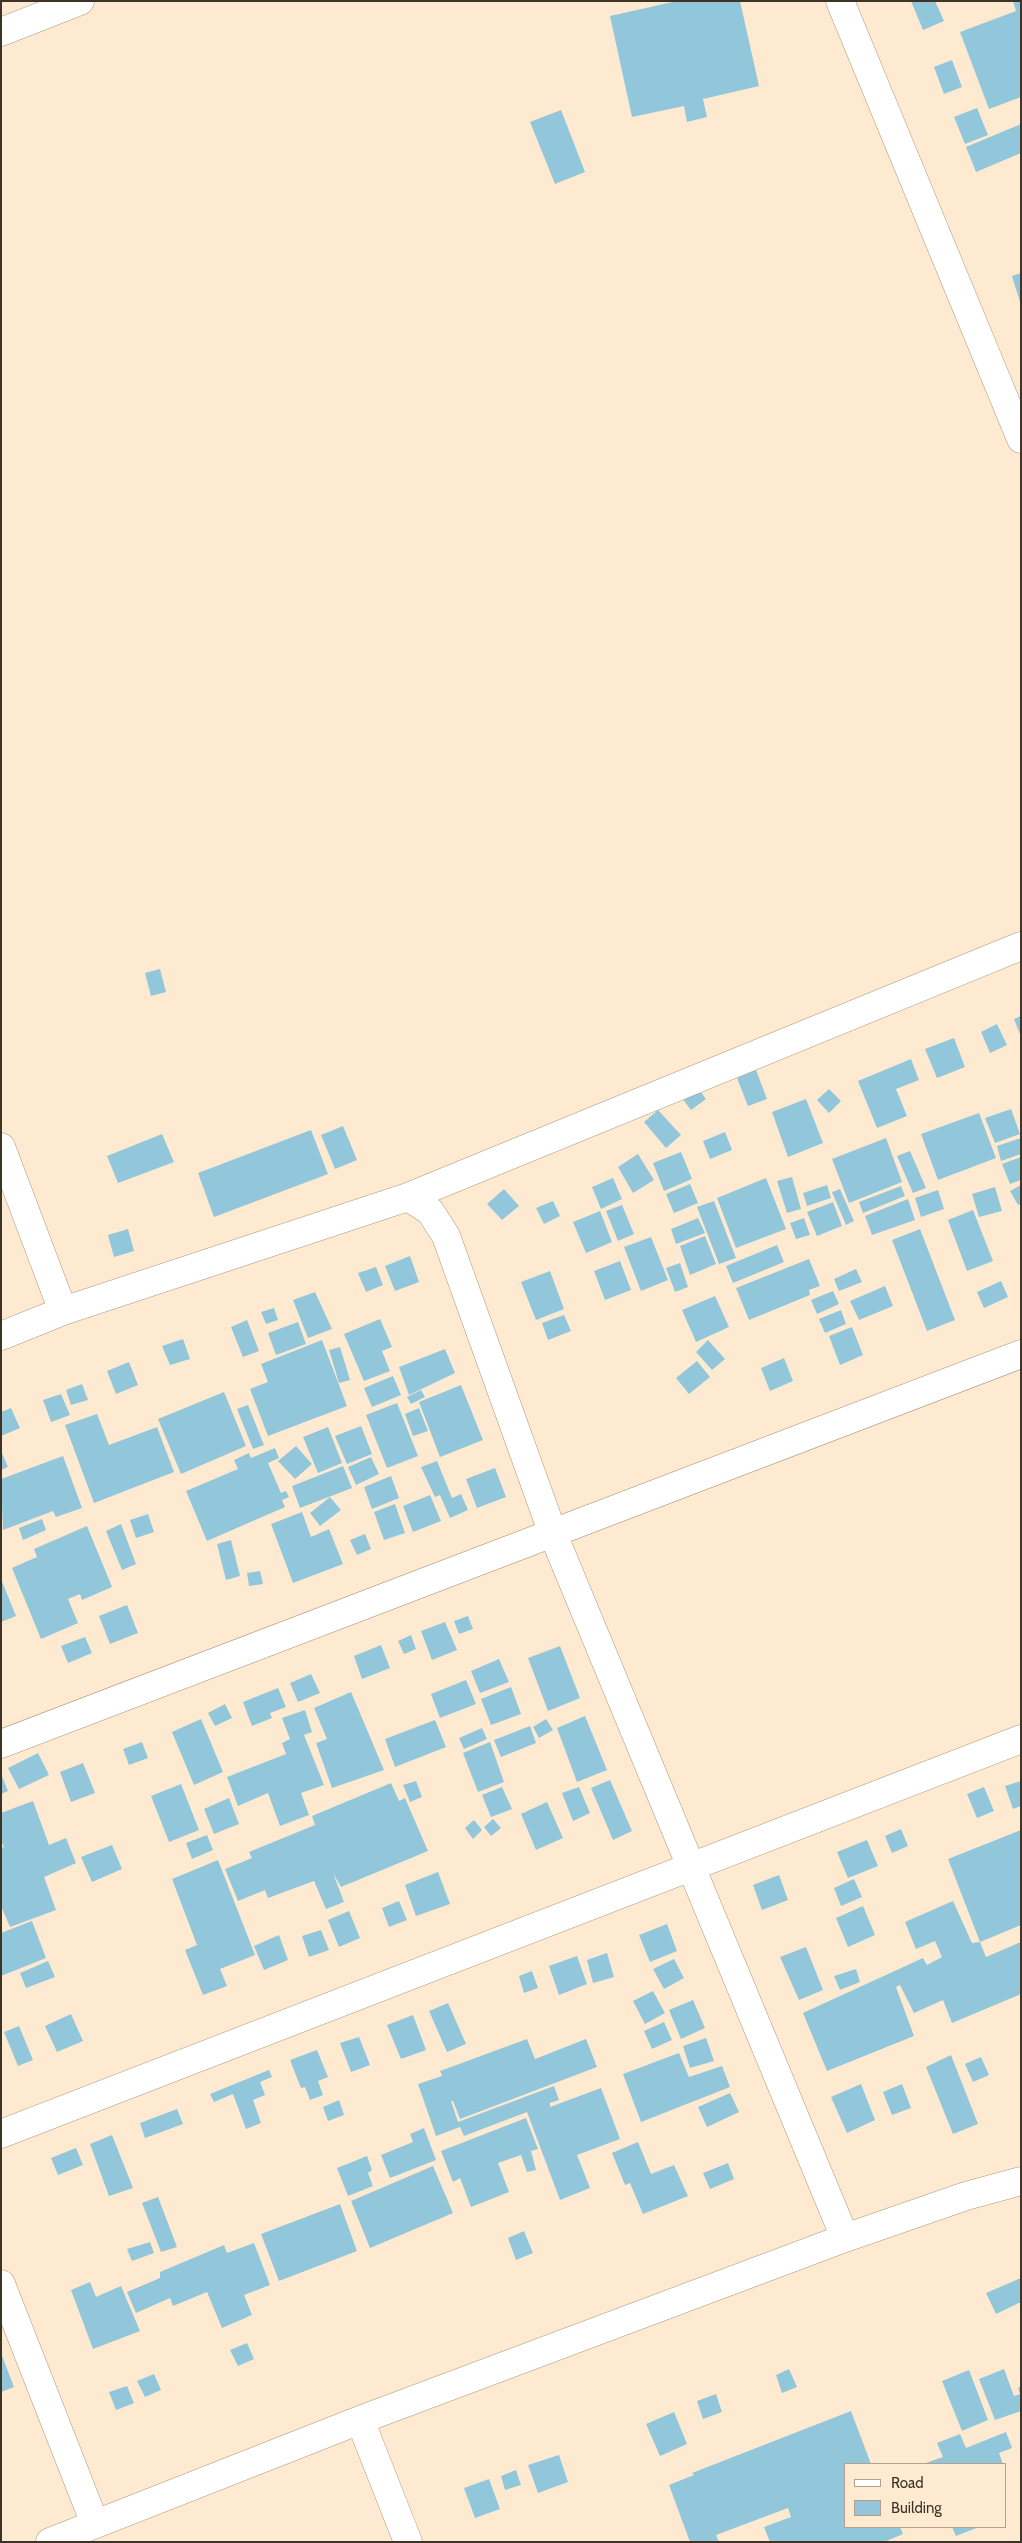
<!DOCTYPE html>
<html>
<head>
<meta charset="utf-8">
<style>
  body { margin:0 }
  #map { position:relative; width:1022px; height:2543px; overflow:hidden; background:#feead1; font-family:Cabin,sans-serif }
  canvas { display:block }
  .frame { position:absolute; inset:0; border:2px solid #3d3427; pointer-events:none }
  .legend { position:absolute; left:844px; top:2463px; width:162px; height:65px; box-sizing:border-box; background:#feead1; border:1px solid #b1a18d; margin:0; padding:6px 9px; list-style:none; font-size:15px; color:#3d3427 }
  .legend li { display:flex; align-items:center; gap:10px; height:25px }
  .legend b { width:25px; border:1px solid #b1a18d }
</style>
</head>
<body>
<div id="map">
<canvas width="1022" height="2543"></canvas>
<div class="frame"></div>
<ul class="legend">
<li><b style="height:6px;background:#fff"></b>Road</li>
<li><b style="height:14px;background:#92c6db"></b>Building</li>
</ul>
</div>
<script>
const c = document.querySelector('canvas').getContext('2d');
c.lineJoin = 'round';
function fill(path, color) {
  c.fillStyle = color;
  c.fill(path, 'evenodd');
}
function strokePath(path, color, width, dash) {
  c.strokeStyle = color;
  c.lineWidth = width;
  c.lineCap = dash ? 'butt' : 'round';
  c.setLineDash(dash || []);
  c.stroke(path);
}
const building = new Path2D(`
  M677,1H740L759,86L703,99L707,117L687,122L684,106L632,117L610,16Z
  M911,1H935L944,21L923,30Z
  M1013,1H1021V97L989,109L960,32L1016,11Z
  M952,60L962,87L944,94L934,67Z
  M977,108L988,135L965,144L954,117Z
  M561,110L585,172L555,184L530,122Z
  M1021,124V153L976,172L966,147Z
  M1021,273V302H1020L1012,276Z
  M160,969L166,992L151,996L145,973Z
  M1021,1016V1037L1014,1019Z
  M997,1024L1007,1045L990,1053L981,1032Z
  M954,1038L965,1067L937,1078L925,1049Z
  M911,1059L919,1080L896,1089L907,1116L877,1128L858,1081Z
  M756,1070L767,1099L748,1106L737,1078Z
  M697,1087L706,1099L691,1110L682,1098Z
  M829,1089L841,1101L829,1113L817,1100Z
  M806,1099L823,1143L788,1157L772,1112Z
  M1011,1109L1020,1134L995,1143L985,1118Z
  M658,1110L681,1135L666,1148L644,1122Z
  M979,1113L996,1158L938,1180L921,1134Z
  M343,1126L357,1160L335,1169L321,1135Z
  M311,1130L328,1174L214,1217L198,1173Z
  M725,1132L732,1150L710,1159L703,1141Z
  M162,1134L174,1162L118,1183L107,1156Z
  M886,1138L902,1182L849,1203L832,1159Z
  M1021,1138V1154L1001,1161L997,1146Z
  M910,1151L926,1188L913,1193L897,1156Z
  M681,1152L692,1179L664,1191L653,1163Z
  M638,1154L654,1180L633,1193L618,1167Z
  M1021,1157V1180L1010,1184L1002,1164Z
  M792,1177L801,1209L787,1213L777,1181Z
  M613,1178L622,1199L601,1209L592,1187Z
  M766,1178L786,1229L736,1248L717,1198Z
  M690,1184L698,1203L674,1213L666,1194Z
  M827,1185L831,1198L807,1206L803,1193Z
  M1021,1185V1204L1018,1205L1010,1191Z
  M901,1186L905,1196L863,1213L859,1202Z
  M995,1187L1002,1211L979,1217L972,1194Z
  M504,1189L519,1206L502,1220L487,1204Z
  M840,1189L854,1221L846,1225L832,1192Z
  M938,1190L944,1209L921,1217L915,1198Z
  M908,1199L915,1220L872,1235L865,1216Z
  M553,1201L560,1216L544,1224L536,1208Z
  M714,1201L736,1258L719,1264L697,1207Z
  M833,1202L842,1226L817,1236L807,1212Z
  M622,1205L634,1234L618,1241L606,1211Z
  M973,1210L993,1261L967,1271L948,1220Z
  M600,1211L612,1242L586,1253L573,1222Z
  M698,1218L705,1233L676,1244L671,1229Z
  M804,1218L810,1235L796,1239L790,1223Z
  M128,1229L134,1251L114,1257L108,1235Z
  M920,1229L955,1320L927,1331L892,1240Z
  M705,1236L716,1264L690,1275L680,1246Z
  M651,1237L668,1280L641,1291L624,1247Z
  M777,1245L784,1262L733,1283L726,1266Z
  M410,1256L419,1282L395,1291L385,1266Z
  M809,1259L820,1286L809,1290L810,1295L749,1320L736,1288Z
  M620,1261L631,1290L605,1300L594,1271Z
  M680,1263L688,1287L675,1292L666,1268Z
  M376,1267L383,1285L366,1292L358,1273Z
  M856,1269L862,1282L839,1291L834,1279Z
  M550,1271L564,1309L536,1320L521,1282Z
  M1001,1281L1008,1297L984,1308L977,1292Z
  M885,1286L893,1306L859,1320L850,1301Z
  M833,1291L839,1304L817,1314L811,1300Z
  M315,1292L332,1329L308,1338L293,1300Z
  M715,1296L729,1327L696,1342L682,1310Z
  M274,1308L278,1320L266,1324L261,1312Z
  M841,1310L846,1324L825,1333L819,1319Z
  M564,1315L571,1331L548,1340L542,1323Z
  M380,1319L392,1347L382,1351L390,1371L364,1381L344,1334Z
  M247,1320L259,1351L243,1357L231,1327Z
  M298,1322L306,1344L276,1355L268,1333Z
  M852,1327L863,1355L840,1365L829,1336Z
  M183,1339L190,1359L170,1365L162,1346Z
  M322,1340L347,1406L268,1436L250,1389L268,1382L261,1364Z
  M708,1340L725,1359L712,1370L696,1352Z
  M340,1347L350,1380L339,1383L329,1350Z
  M445,1349L455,1373L409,1395L399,1367Z
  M784,1358L793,1381L770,1391L761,1368Z
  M697,1361L710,1377L689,1394L676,1378Z
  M129,1362L138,1385L116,1394L107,1371Z
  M393,1376L401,1395L372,1407L364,1388Z
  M82,1384L88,1400L71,1405L66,1390Z
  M461,1385L483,1440L440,1457L419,1402Z
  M421,1390L425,1397L411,1404L407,1397Z
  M224,1392L246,1446L181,1474L158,1419Z
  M61,1394L70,1415L51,1422L43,1400Z
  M397,1403L418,1456L387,1468L366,1415Z
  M248,1405L264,1445L253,1449L237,1409Z
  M11,1408L20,1428L1,1436V1412Z
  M419,1408L428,1431L413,1436L405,1414Z
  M97,1414L109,1445L157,1427L174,1472L94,1503L65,1425Z
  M361,1426L372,1454L347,1464L335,1436Z
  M328,1427L342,1463L318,1473L303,1437Z
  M296,1446L312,1464L295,1479L278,1461Z
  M275,1448L279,1458L268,1463L281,1493L286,1491L289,1497L282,1500L285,1507L207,1541L186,1491L238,1469L234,1460L249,1453L251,1458Z
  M1,1451L8,1467L1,1470Z
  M63,1456L82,1508L56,1517L53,1511L3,1530L1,1479Z
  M371,1457L379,1474L356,1485L348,1467Z
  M437,1461L452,1498L461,1494L468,1510L450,1518L440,1495L435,1497L421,1467Z
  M343,1466L352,1488L300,1508L292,1486Z
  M495,1468L506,1497L477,1508L466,1479Z
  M391,1476L399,1498L372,1509L364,1487Z
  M430,1495L441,1521L413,1532L403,1506Z
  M330,1497L341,1510L320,1526L310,1513Z
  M395,1504L405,1533L384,1540L374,1512Z
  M302,1512L311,1537L329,1529L343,1564L293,1583L271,1524Z
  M148,1514L154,1532L136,1538L130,1520Z
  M42,1519L46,1530L23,1540L19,1528Z
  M121,1524L136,1564L122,1570L106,1531Z
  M87,1526L112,1587L82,1600L80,1594L68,1599L78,1623L41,1639L12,1568L37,1557L34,1549Z
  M365,1534L371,1549L357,1555L350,1540Z
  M231,1540L240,1576L226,1580L217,1544Z
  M260,1571L263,1584L249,1586L247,1573Z
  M1,1579L16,1616L1,1622Z
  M127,1605L138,1633L110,1644L99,1616Z
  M468,1616L473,1629L459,1634L454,1621Z
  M445,1622L457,1650L432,1660L421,1631Z
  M411,1635L416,1649L404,1654L398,1641Z
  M85,1637L92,1653L68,1663L61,1646Z
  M381,1645L390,1668L362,1679L354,1656Z
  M560,1646L580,1698L548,1711L528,1658Z
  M499,1659L509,1682L480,1693L471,1671Z
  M311,1674L320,1693L298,1702L290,1683Z
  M466,1680L476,1704L440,1718L431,1694Z
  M511,1687L521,1714L491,1725L481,1699Z
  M278,1688L286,1707L270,1713L272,1718L252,1726L243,1702Z
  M351,1692L384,1770L332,1788L316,1743L327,1739L314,1708Z
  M225,1704L232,1718L215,1726L208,1713Z
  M305,1710L312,1732L304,1735L324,1785L301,1793L309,1815L280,1826L268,1793L238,1806L227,1777L286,1754L282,1743L290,1739L282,1718Z
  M585,1716L607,1770L577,1782L557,1728Z
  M201,1719L223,1772L194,1785L172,1732Z
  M546,1719L553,1730L539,1738L533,1727Z
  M435,1720L446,1747L395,1767L385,1739Z
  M530,1726L536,1743L501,1757L494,1740Z
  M482,1728L487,1739L464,1749L459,1738Z
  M142,1742L148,1758L129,1765L123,1749Z
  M490,1742L504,1782L478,1792L463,1753Z
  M38,1753L49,1775L19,1789L8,1768Z
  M83,1763L95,1793L71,1802L60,1772Z
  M1,1774L8,1791L1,1794Z
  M610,1780L632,1831L613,1840L591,1788Z
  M416,1781L422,1797L410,1802L403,1785Z
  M1021,1781V1806L1013,1809L1005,1786Z
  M391,1783L399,1801L405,1798L428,1851L341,1887L333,1873L344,1902L326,1909L314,1881L268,1898L265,1890L238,1901L225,1869L252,1858L249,1852L315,1825L312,1816Z
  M181,1784L199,1830L169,1842L151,1796Z
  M502,1787L512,1809L491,1817L482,1795Z
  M579,1787L590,1813L573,1821L562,1793Z
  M984,1787L994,1811L977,1818L967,1794Z
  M229,1798L239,1824L214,1834L204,1809Z
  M33,1801L49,1845L66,1838L76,1863L44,1877L56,1910L10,1927L1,1906V1848L4,1847L1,1840V1813Z
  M547,1802L563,1838L536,1850L521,1814Z
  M493,1819L501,1828L491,1836L484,1827Z
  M474,1820L482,1830L473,1839L465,1828Z
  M901,1829L908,1846L892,1853L885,1836Z
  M1021,1830V1925L980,1942L948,1859Z
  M207,1835L213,1850L192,1859L186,1843Z
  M867,1840L878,1866L848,1878L837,1852Z
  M112,1845L122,1869L92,1882L81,1857Z
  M218,1860L255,1955L220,1969L227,1986L203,1995L185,1950L197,1945L172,1879Z
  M438,1872L450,1904L416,1916L405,1885Z
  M779,1875L788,1900L762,1910L753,1885Z
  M854,1879L862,1897L841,1906L834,1888Z
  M399,1901L407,1920L389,1927L382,1908Z
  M953,1901L972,1943L980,1942L986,1957L1021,1942V1994L952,2023L943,2000L914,2013L900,1985L896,1987L914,2036L827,2071L803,2013L923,1958L927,1965L942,1957L935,1941L916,1949L905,1922Z
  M863,1906L875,1935L848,1947L836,1918Z
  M349,1911L360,1938L339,1947L328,1920Z
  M32,1921L46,1958L1,1976V1933Z
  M667,1924L677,1951L650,1962L639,1935Z
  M321,1930L329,1950L309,1957L302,1936Z
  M279,1935L288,1960L264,1970L254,1946Z
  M806,1947L823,1990L799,2000L780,1957Z
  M607,1953L614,1977L593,1983L587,1960Z
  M577,1956L587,1984L559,1995L549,1966Z
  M674,1959L684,1978L664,1989L653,1969Z
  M48,1961L55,1977L26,1988L20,1973Z
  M856,1969L860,1982L840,1990L834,1976Z
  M532,1971L538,1988L524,1993L519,1976Z
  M653,1991L665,2013L645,2024L633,2001Z
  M693,2000L705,2028L681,2039L669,2010Z
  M448,2003L466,2044L447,2052L429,2011Z
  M71,2014L83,2041L57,2052L45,2026Z
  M413,2015L426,2050L401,2059L387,2025Z
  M664,2022L672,2040L652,2049L644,2031Z
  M19,2026L33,2060L18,2066L4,2032Z
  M359,2037L370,2065L351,2072L340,2043Z
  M706,2038L714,2061L690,2068L683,2046Z
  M527,2039L535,2059L586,2039L597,2067L460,2119L453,2101H451L458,2122L554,2086L559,2100L550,2103V2107L601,2088L620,2139L577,2155L590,2188L560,2200L527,2112L464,2136L460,2127L436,2136L418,2084L442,2076L440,2071Z
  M317,2050L328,2077L318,2081L323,2095L310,2100L305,2087L301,2088L290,2060Z
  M679,2053L689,2077L722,2066L730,2087L641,2122L623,2074Z
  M951,2055L978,2124L953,2134L926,2067Z
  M981,2057L989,2075L973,2082L965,2064Z
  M269,2070L272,2077L260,2082L265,2095L253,2100L261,2123L246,2129L233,2094L214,2102L210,2094Z
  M861,2084L875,2120L847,2133L831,2097Z
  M902,2084L911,2108L892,2115L883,2092Z
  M730,2093L739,2112L707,2127L698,2107Z
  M339,2100L344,2115L328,2121L323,2107Z
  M177,2109L183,2124L145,2138L140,2123Z
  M526,2118L538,2149L531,2151L536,2170L527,2172L521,2155L498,2163L509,2192L471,2207L460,2178L453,2182L441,2151Z
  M424,2128L436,2160L390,2178L381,2155L413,2142L410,2134Z
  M112,2135L133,2188L109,2196L90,2144Z
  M638,2142L651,2174L674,2165L688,2196L643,2214L630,2183L625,2185L612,2153Z
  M76,2148L83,2165L58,2175L51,2158Z
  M367,2156L372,2170L368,2173L373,2186L348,2196L337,2168Z
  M728,2163L734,2179L710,2189L703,2173Z
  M433,2166L453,2213L370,2248L351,2201Z
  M158,2197L177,2247L161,2252L142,2203Z
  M340,2204L357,2251L279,2281L261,2234Z
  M524,2231L533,2253L516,2260L508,2238Z
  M150,2242L154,2253L132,2261L127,2249Z
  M254,2243L270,2285L244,2295L252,2315L222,2328L207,2292L173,2306L170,2298L136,2313L127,2292L160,2278V2272L224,2245L227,2253Z
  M1021,2278V2302L996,2314L986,2293Z
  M90,2282L96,2297L121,2286L140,2331L93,2349L71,2290Z
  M247,2343L254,2359L238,2366L230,2350Z
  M1,2353L14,2387L1,2392Z
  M789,2369L797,2387L782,2393L776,2375Z
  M1004,2369L1014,2396L1020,2394L1018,2388L1021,2386V2411L995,2420L979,2379Z
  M969,2370L988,2420L962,2431L942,2381Z
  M154,2374L161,2390L145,2397L137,2381Z
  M127,2386L134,2403L116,2410L109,2392Z
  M716,2394L722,2412L703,2419L697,2401Z
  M851,2411L871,2464H846V2527H900L903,2534L884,2542H770L764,2527L791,2517L788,2508L716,2535L719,2542H690L669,2485L694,2475L692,2473Z
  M674,2412L687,2444L660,2456L646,2424Z
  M1006,2432L1012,2448L999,2453L1003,2464H923L943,2457L937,2443L960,2434L966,2448Z
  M559,2455L568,2482L538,2493L528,2465Z
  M516,2470L521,2485L505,2490L501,2476Z
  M489,2479L500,2509L475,2518L464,2488Z
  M952,2527H979L956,2536Z`);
const minor = new Path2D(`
  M840,1L1021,439
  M1,32L80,1
  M1,1147L63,1311L408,1197L430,1211L446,1236L553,1534L845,2238L966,2196L1021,2181
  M408,1197L1021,946
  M1,1336L63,1311
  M1,1744L1021,1354
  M1,2134L1021,1739
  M1,2284L95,2524
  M360,2420L408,2542
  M50,2542L360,2420L845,2238`);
fill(building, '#92c6db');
strokePath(minor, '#af987a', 29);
strokePath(minor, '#fff', 28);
</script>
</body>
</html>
